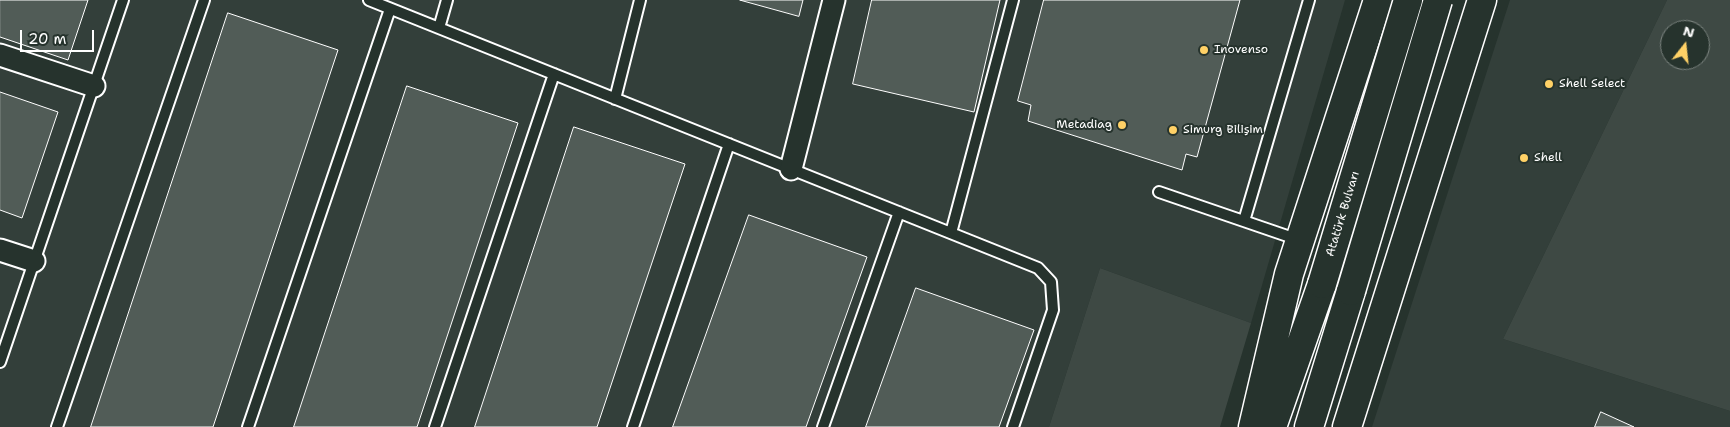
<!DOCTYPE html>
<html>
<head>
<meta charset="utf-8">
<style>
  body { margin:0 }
  #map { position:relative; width:1730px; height:427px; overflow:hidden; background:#26332d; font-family:"Shantell Sans",sans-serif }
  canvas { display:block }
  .north { position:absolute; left:1660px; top:20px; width:50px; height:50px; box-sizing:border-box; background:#26332d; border:1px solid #7d8581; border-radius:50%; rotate:16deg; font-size:14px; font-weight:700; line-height:20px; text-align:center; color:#fff }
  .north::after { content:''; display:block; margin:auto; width:18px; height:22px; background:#ffd166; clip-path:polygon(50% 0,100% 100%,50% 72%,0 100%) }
  .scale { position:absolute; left:20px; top:30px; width:74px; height:22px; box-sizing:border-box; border:2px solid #fff; border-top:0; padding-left:6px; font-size:15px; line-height:18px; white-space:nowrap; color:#fff; -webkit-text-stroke:4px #26332d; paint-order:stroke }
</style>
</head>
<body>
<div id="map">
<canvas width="1730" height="427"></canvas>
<div class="north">N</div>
<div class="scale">20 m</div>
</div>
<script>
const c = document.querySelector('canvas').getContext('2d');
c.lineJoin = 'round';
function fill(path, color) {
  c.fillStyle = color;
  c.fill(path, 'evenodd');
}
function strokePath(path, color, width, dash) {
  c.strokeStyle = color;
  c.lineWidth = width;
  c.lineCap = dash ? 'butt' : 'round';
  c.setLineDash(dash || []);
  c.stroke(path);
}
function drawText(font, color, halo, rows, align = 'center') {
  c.font = font + ' "Shantell Sans",sans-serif';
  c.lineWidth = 4;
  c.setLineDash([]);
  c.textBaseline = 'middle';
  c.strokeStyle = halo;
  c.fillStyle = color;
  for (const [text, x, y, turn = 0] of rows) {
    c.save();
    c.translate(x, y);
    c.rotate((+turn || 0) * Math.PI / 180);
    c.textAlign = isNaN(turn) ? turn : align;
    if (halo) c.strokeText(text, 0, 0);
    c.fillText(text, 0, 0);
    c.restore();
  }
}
const built = new Path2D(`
  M0,0H1345L1251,323L1100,268L1049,427H0Z
  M1510,0H1667L1503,339L1730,411V427H1372Z`);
const green = new Path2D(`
  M1667,0H1730V411L1503,339ZM1670,30H1700V60H1670Z
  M1100,268L1251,323L1220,427H1049Z`);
const building = new Path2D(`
  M0,0H88L68,60L0,37Z
  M740,0H803L799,16Z
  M872,0H1000L974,112L853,84Z
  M1044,0H1240L1197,157L1186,154L1182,170L1028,121L1031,105L1018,101Z
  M228,13L338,50L213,427H91Z
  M407,86L518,123L417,427H294Z
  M0,92L58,112L22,218L0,210Z
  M574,127L685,164L597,427H475Z
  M749,215L867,257L806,427H673Z
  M916,288L1034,330L999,427H866Z
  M1601,412L1634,427H1595Z`);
const service = new Path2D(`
  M369,0L1038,268L1051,282L1053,310L1013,427
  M439,28L447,0
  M615,99L640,0
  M1159,192L1299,240
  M1244,221L1309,0
  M951,233L1013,0
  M0,362L123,0
  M57,427L204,0
  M248,427L390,9
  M435,427L554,74
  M633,427L729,144
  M823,427L899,212`);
const minor = new Path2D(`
  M0,55L94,86
  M791,169L834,0
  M0,250L34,261`);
const primary = new Path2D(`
  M1253,427L1289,274L1378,0
  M1272,427L1322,284
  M1309,427L1351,291
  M1347,427L1482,0`);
const primaryBridge = new Path2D(`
  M1322,284L1408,0
  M1351,291L1438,0`);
const markers = [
  [1204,50,5,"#ffd166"],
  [1549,84,5,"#ffd166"],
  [1122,125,5,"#ffd166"],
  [1173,130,5,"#ffd166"],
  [1524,158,5,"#ffd166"]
];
const poiNames = [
  ["Inovenso",1214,50],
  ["Shell Select",1559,84],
  ["Metadiag",1112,125,"right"],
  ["Simurg Bilişim",1183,130],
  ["Shell",1534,158]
];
const streetNames = [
  ["Atatürk Bulvarı",1343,214,-73]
];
fill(built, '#333f3a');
fill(green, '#3e4944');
fill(building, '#515c57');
strokePath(building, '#fff', 1);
strokePath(service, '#fff', 14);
strokePath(minor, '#fff', 25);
strokePath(primary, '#fff', 31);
strokePath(service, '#26332d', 10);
strokePath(minor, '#26332d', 21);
strokePath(primary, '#26332d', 28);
strokePath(primaryBridge, '#fff', 31, []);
strokePath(primaryBridge, '#26332d', 28);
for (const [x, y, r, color] of markers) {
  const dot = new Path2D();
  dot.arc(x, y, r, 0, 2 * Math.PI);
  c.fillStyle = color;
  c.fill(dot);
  strokePath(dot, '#26332d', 2);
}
drawText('12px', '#fff', '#26332d', poiNames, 'left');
drawText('12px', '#fff', '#26332d', streetNames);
</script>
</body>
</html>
